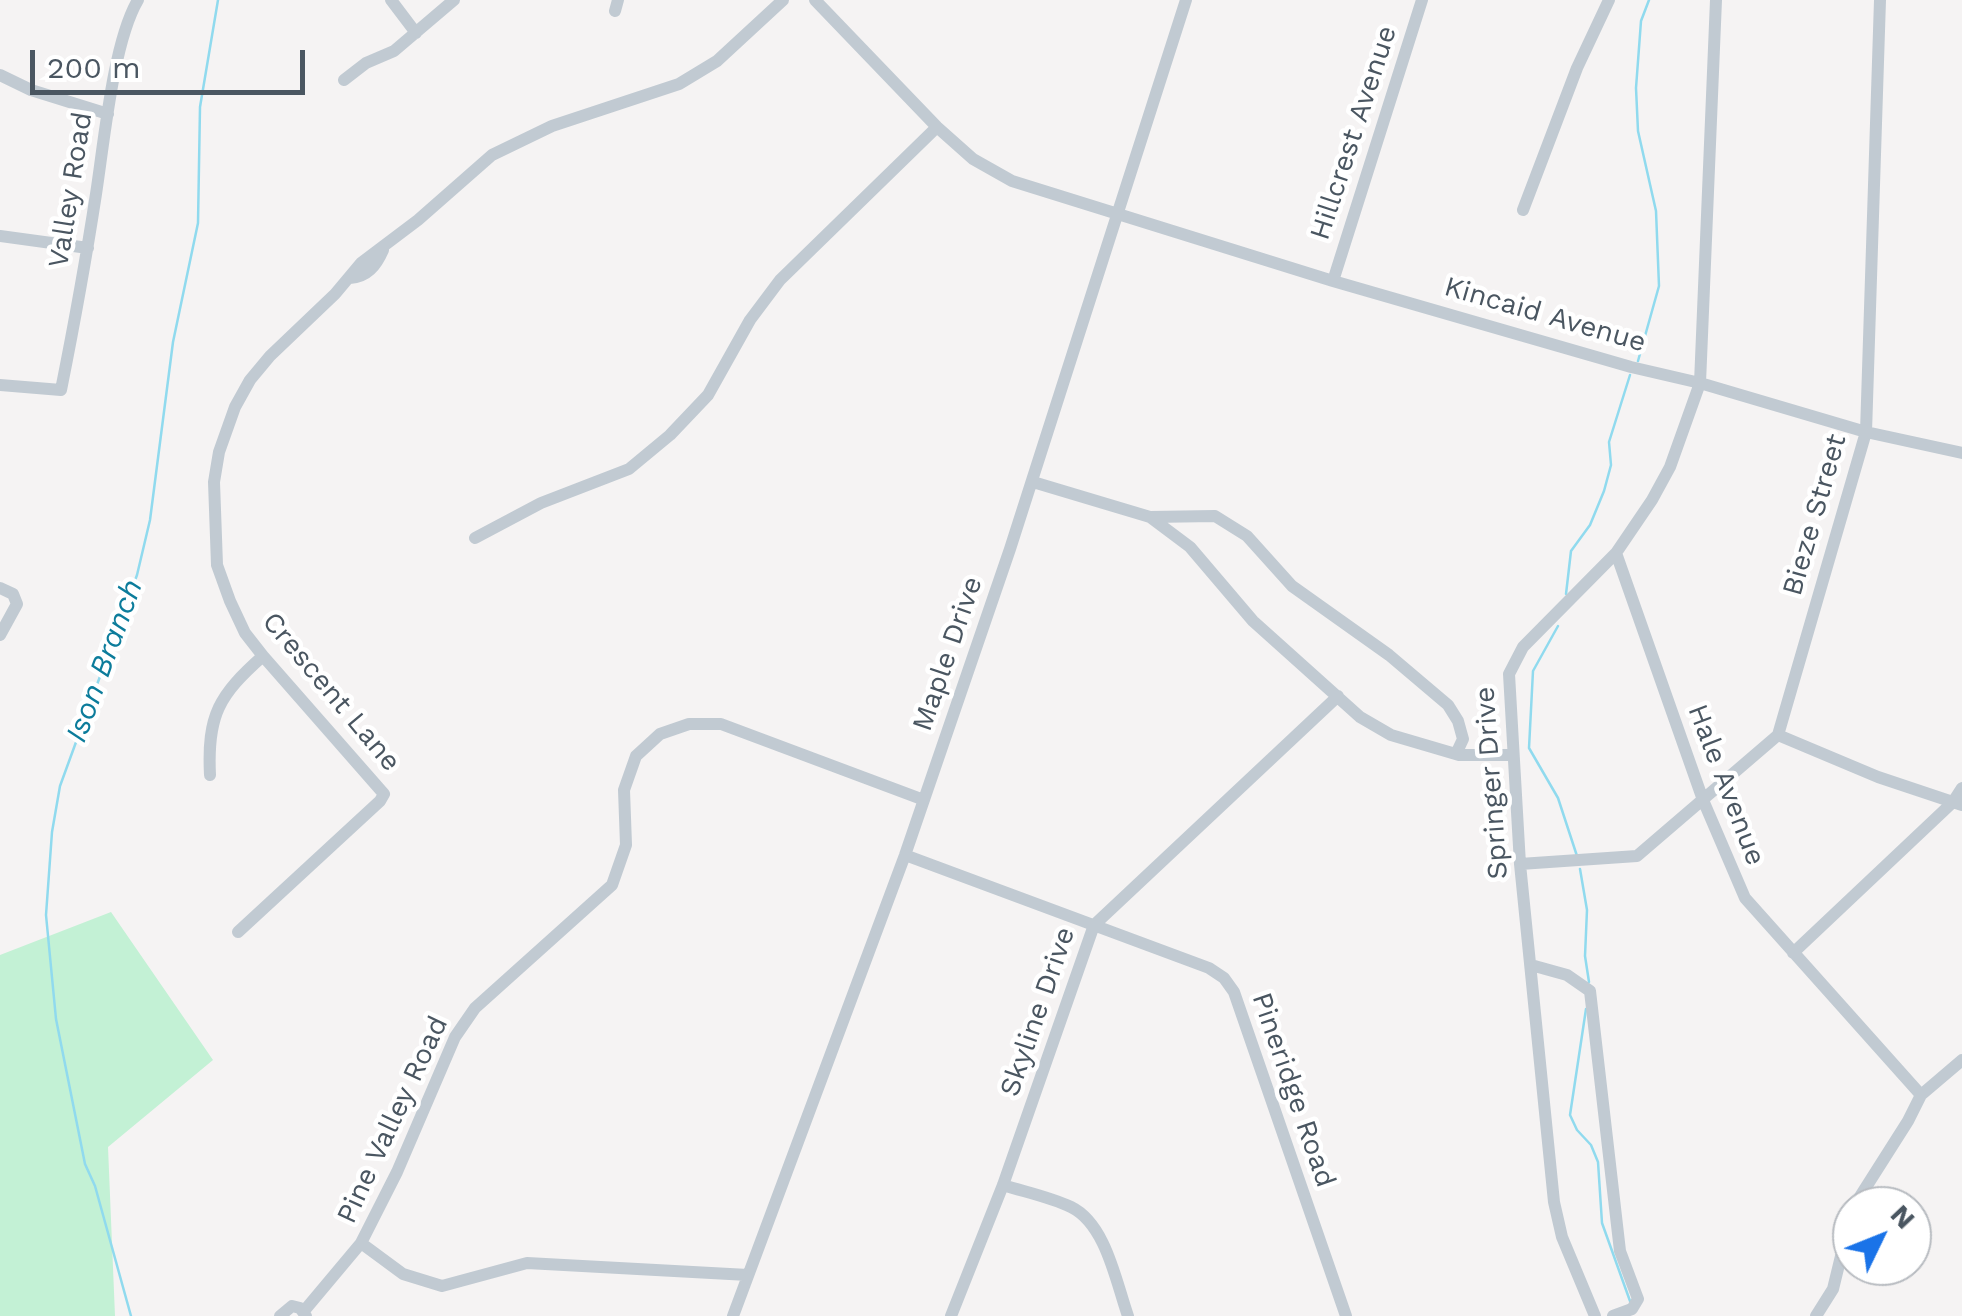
<!DOCTYPE html>
<html>
<head>
<meta charset="utf-8">
<style>
  body { margin:0 }
  #map { position:relative; width:1962px; height:1316px; overflow:hidden; background:#f5f3f3; font-family:"Work Sans",sans-serif }
  canvas { display:block }
  .north { position:absolute; left:1832px; top:1186px; width:100px; height:100px; box-sizing:border-box; background:#fff; border:2px solid #b7bbc0; border-radius:50%; rotate:47deg; font-size:28px; font-weight:700; line-height:40px; text-align:center; color:#4a5661 }
  .north::after { content:''; display:block; margin:auto; width:35px; height:45px; background:#1a73e8; clip-path:polygon(50% 0,100% 100%,50% 72%,0 100%) }
  .scale { position:absolute; left:30px; top:50px; width:275px; height:45px; box-sizing:border-box; border:5px solid #4a5661; border-top:0; padding-left:12px; font-size:30px; line-height:35px; white-space:nowrap; color:#4a5661; -webkit-text-stroke:8px #fff; paint-order:stroke }
</style>
</head>
<body>
<div id="map">
<canvas width="1962" height="1316"></canvas>
<div class="north">N</div>
<div class="scale">200 m</div>
</div>
<script>
const c = document.querySelector('canvas').getContext('2d');
c.lineJoin = 'round';
function fill(path, color) {
  c.fillStyle = color;
  c.fill(path, 'evenodd');
}
function strokePath(path, color, width, dash) {
  c.strokeStyle = color;
  c.lineWidth = width;
  c.lineCap = dash ? 'butt' : 'round';
  c.setLineDash(dash || []);
  c.stroke(path);
}
function drawText(font, color, halo, rows, align = 'center') {
  c.font = font + ' "Work Sans",sans-serif';
  c.lineWidth = 9;
  c.setLineDash([]);
  c.textBaseline = 'middle';
  c.strokeStyle = halo;
  c.fillStyle = color;
  for (const [text, x, y, turn = 0] of rows) {
    c.save();
    c.translate(x, y);
    c.rotate((+turn || 0) * Math.PI / 180);
    c.textAlign = isNaN(turn) ? turn : align;
    if (halo) c.strokeText(text, 0, 0);
    c.fillText(text, 0, 0);
    c.restore();
  }
}
const green = new Path2D(`
  M111,912L213,1060L108,1147L115,1316H0V955Z`);
const stream = new Path2D(`
  M1638,361L1659,286L1656,211L1638,131L1636,88L1641,21L1649,0
  M1566,594L1571,551L1590,525L1604,491L1611,465L1609,442L1630,375
  M1558,626L1533,671L1529,748L1558,798L1577,856
  M1580,869L1587,910L1585,956L1589,982
  M1586,1009L1570,1115L1577,1130L1591,1145L1598,1162L1602,1223L1630,1301
  M131,1316L95,1186L85,1164L56,1019L46,915L52,832L60,786L137,575L150,520L173,342L198,223L200,107L218,0`);
const minor = new Path2D(`
  M391,0L416,33
  M815,0L937,127L973,159L1012,181L1333,281L1631,367L1700,383L1866,432L1962,453
  M615,11L618,0
  M0,75L31,90L108,114
  M344,80L366,63L394,51L454,0
  M1523,210L1577,68L1609,0
  M0,236L88,248
  M350,278C367,277 376,266 383,250
  M1333,281L1422,0
  M0,385L61,390C74,325 86,259 96,194C104,143 113,42 138,0
  M1033,482L1150,517L1190,547L1253,621L1360,717L1391,735L1459,755H1513
  M1150,517L1215,516L1247,536L1292,586L1389,655L1448,705L1458,721L1463,739L1456,754
  M475,538L541,503L629,469L670,435L708,395L750,320L780,280L937,127
  M1616,553L1703,800L1745,898L1921,1095
  M0,588L13,594L17,604L0,635
  M1778,735L1878,777L1962,805
  M210,775C207,715 219,695 263,656
  M905,855L1209,968L1224,978L1234,992L1346,1316
  M1520,864L1637,856L1778,735L1866,432L1880,0
  M238,932L380,801L384,794L263,656L245,633L230,601L217,565L214,482L219,452L235,407L250,380L270,356L335,294L361,263L418,220L492,155L552,126L679,84L717,61L783,0
  M1793,953L1953,802L1962,788
  M1531,965L1567,975L1590,991L1620,1251L1638,1299L1632,1309L1613,1316
  M1003,1185C1025,1192 1050,1197 1071,1207C1106,1224 1116,1282 1128,1316
  M1854,1206L1908,1121L1921,1095L1962,1060
  M361,1243L403,1274L442,1286L527,1263L748,1275
  M304,1311L361,1243L397,1172L455,1037L475,1008L612,885L626,845L624,790L636,756L660,734L689,724H721L924,800
  M280,1316L292,1306L300,1308L306,1316
  M733,1316L905,855L1010,549L1186,0
  M951,1316L1003,1185L1094,925L1338,696
  M1595,1316L1562,1237L1554,1202L1520,864L1509,674L1523,647L1616,553L1652,500L1670,467L1700,383L1716,0
  M1816,1316L1833,1289L1852,1211`);
const streetNames = [
  ["Hillcrest Avenue",1354,133,-72],
  ["Valley Road",71,190,-81],
  ["Kincaid Avenue",1545,315,16],
  ["Bieze Street",1815,515,-74],
  ["Maple Drive",948,654,-71],
  ["Crescent Lane",331,692,50],
  ["Springer Drive",1492,783,-94],
  ["Hale Avenue",1726,785,69],
  ["Skyline Drive",1038,1012,-71],
  ["Pineridge Road",1293,1090,71],
  ["Pine Valley Road",393,1120,-65]
];
const waterNames = [
  ["Ison Branch",105,661,-70]
];
fill(green, '#c3f1d5');
strokePath(stream, '#90daee', 2.5);
strokePath(minor, '#c1cad2', 12);
drawText('28px', '#4a5661', '#fff', streetNames);
drawText('italic 30px', '#0c7c9b', '#fff', waterNames);
</script>
</body>
</html>
